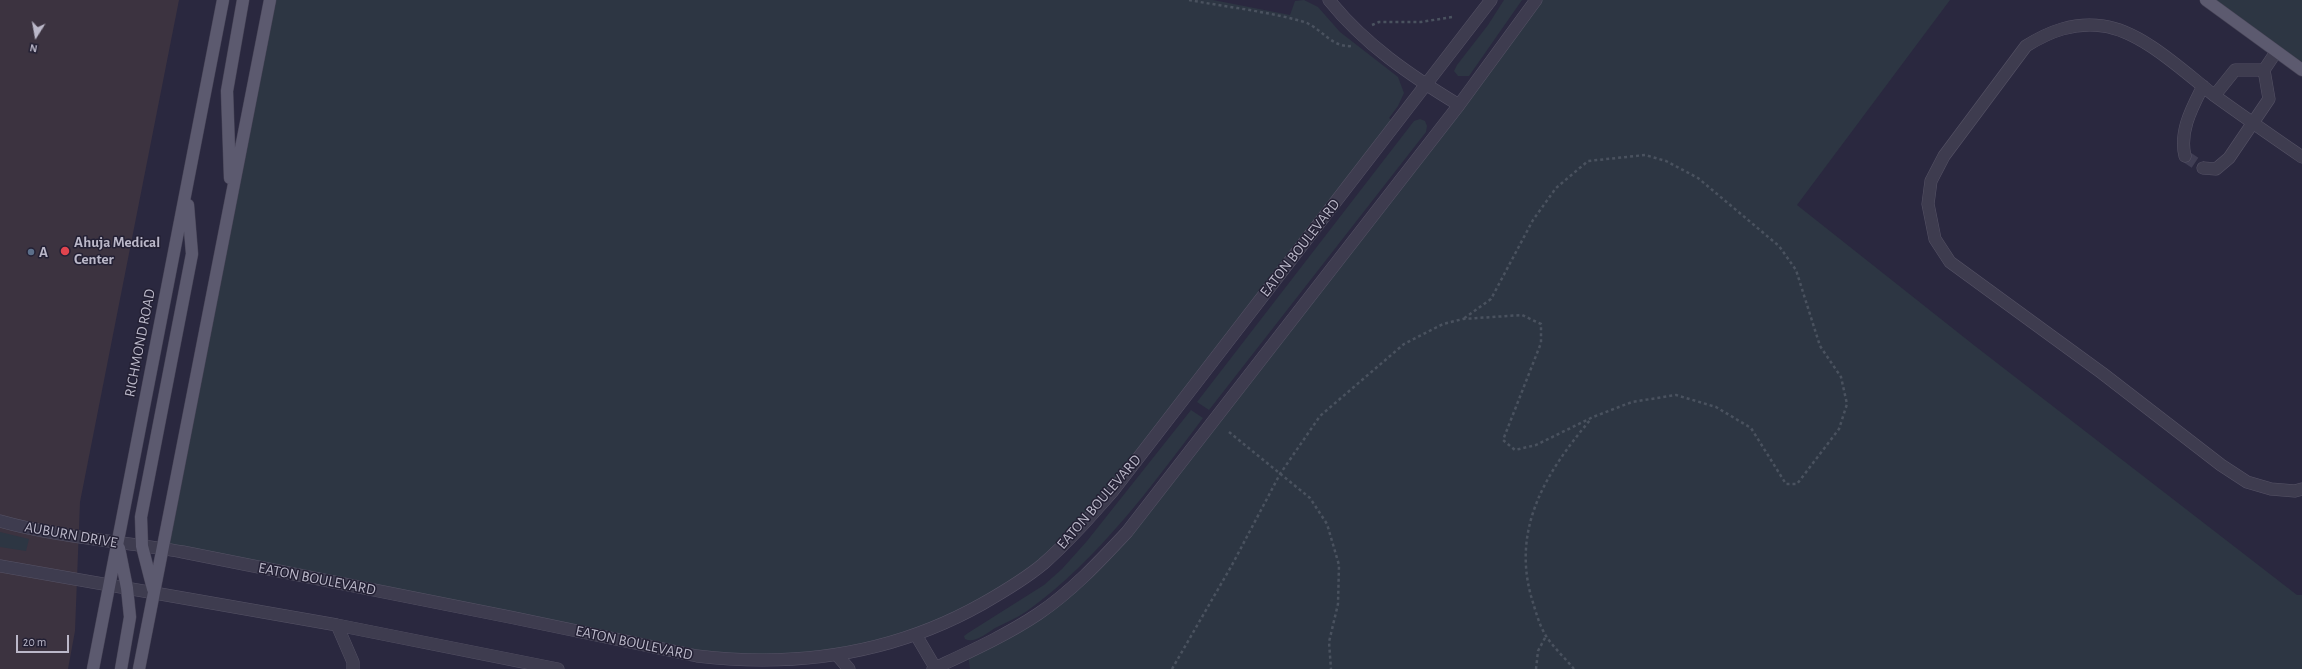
<!DOCTYPE html>
<html>
<head>
<meta charset="utf-8">
<style>
  body { margin:0 }
  #map { position:relative; width:2302px; height:669px; overflow:hidden; background:#2a283f; font-family:"Alegreya Sans",sans-serif }
  canvas { display:block }
  .north { position:absolute; left:16px; top:16px; width:40px; height:40px; -webkit-text-stroke:3px #232034; paint-order:stroke; rotate:191deg; font-size:11px; font-weight:700; line-height:16px; text-align:center; color:#bbb8c9 }
  .north::after { content:''; display:block; margin:auto; width:14px; height:18px; background:#bbb8c9; clip-path:polygon(50% 0,100% 100%,50% 72%,0 100%) }
  .scale { position:absolute; left:16px; top:635px; width:53px; height:18px; box-sizing:border-box; border:2px solid #bbb8c9; border-top:0; padding-left:5px; font-size:12px; line-height:14px; white-space:nowrap; color:#bbb8c9; -webkit-text-stroke:3px #232034; paint-order:stroke }
</style>
</head>
<body>
<div id="map">
<canvas width="2302" height="669"></canvas>
<div class="north">N</div>
<div class="scale">20 m</div>
</div>
<script>
const c = document.querySelector('canvas').getContext('2d');
c.lineJoin = 'round';
function fill(path, color) {
  c.fillStyle = color;
  c.fill(path, 'evenodd');
}
function strokePath(path, color, width, dash) {
  c.strokeStyle = color;
  c.lineWidth = width;
  c.lineCap = dash ? 'butt' : 'round';
  c.setLineDash(dash || []);
  c.stroke(path);
}
function drawText(font, color, halo, rows, align = 'center') {
  c.font = font + ' "Alegreya Sans",sans-serif';
  c.lineWidth = 3;
  c.setLineDash([]);
  c.textBaseline = 'middle';
  c.strokeStyle = halo;
  c.fillStyle = color;
  for (const [text, x, y, turn = 0] of rows) {
    c.save();
    c.translate(x, y);
    c.rotate((+turn || 0) * Math.PI / 180);
    c.textAlign = isNaN(turn) ? turn : align;
    if (halo) c.strokeText(text, 0, 0);
    c.fillText(text, 0, 0);
    c.restore();
  }
}
const medical = new Path2D(`
  M0,0H179L80,502L75,631L68,669H0Z`);
const green = new Path2D(`
  M270,0H1213L1290,15L1295,1L1304,0L1318,7L1340,32L1398,77L1404,93L1398,106L1389,118L1396,124L1081,527L1000,594L872,649L736,661L163,550Z
  M1504,0H1522L1469,76H1458L1454,71L1457,65L1488,25Z
  M1536,0H1950L1797,205L1975,346L2297,595H2302V669H970L968,653L1003,635L1102,558Z
  M2206,0H2302V70Z
  M1420,119L1425,121L1427,126L1426,132L1209,410L1197,402L1414,121Z
  M1191,410L1203,418C1151,487 1098,560 1027,611C1017,618 1005,623 995,628C987,633 974,644 965,639L964,636L968,633L1044,585L1062,569L1087,541Z
  M0,532L29,539L26,551L0,547Z`);
const minorTunnel = new Path2D(`
  M2185,156L2203,168`);
const path = new Path2D(`
  M1189,0C1226,7 1265,11 1301,21C1321,26 1330,48 1352,46
  M1372,25L1379,22H1421L1452,17
  M1229,432L1310,498L1327,524L1339,565L1338,604L1329,642L1331,669
  M1172,669L1232,565L1280,474L1320,416L1404,344L1443,324L1463,319L1522,315L1541,324V343L1503,440L1515,450L1536,445L1593,417L1632,402L1676,395L1716,407L1751,428L1786,484H1797L1839,429L1847,404L1841,377L1820,346L1796,270L1779,246L1698,178L1666,161L1645,155L1588,161L1556,188L1533,220L1491,299L1463,319
  M1536,669L1538,651L1546,636
  M1574,669C1565,658 1554,648 1546,636C1539,625 1535,609 1531,596C1512,526 1547,471 1591,419`);
const minor = new Path2D(`
  M1329,0C1364,44 1411,76 1459,105
  M2215,95L2235,70H2264
  M2185,156C2179,131 2192,108 2203,86
  M2302,157C2273,137 2244,117 2215,96C2184,72 2142,31 2103,26C2074,22 2050,31 2026,46L1944,156L1931,181L1928,204L1935,239L1950,262L2102,373L2221,465L2247,482L2271,489L2295,491L2302,489
  M2203,168L2216,169L2229,158L2269,99L2264,70L2276,52
  M0,521C60,538 122,541 183,552C354,585 526,620 697,656C798,668 893,654 982,604C1003,592 1025,579 1043,564C1068,542 1090,517 1112,492L1491,0
  M0,566L337,625L558,669
  M337,625L353,662V669
  M916,635L936,669
  M837,655L849,669
  M933,669C969,652 1005,636 1038,614C1071,592 1100,561 1127,532L1459,105L1536,0`);
const major = new Path2D(`
  M2206,0L2302,70
  M230,178L227,91L243,0
  M119,548L127,588L130,617L121,669
  M153,589L142,546L141,517L192,254L188,205
  M93,669L223,0
  M139,669L270,0`);
const markers = [
  [65,251,5,"#e0444e"],
  [31,252,4,"#5c6f8a"]
];
const poiNames = [
  ["Ahuja Medical",74,242],
  ["Center",74,259],
  ["A",39,252]
];
const streetNames = [
  ["EATON BOULEVARD",1300,248,-52],
  ["RICHMOND ROAD",140,343,-79],
  ["EATON BOULEVARD",1099,502,-49],
  ["AUBURN DRIVE",71,535,10],
  ["EATON BOULEVARD",317,579,11],
  ["EATON BOULEVARD",634,643,12]
];
fill(medical, '#3c3340');
fill(green, '#2d3643');
strokePath(minorTunnel, '#403e54', 12, [12, 6]);
strokePath(minor, '#565366', 13);
strokePath(major, '#454255', 13);
strokePath(path, '#4a525f', 2.5, [3, 3]);
strokePath(minor, '#3e3c4f', 12);
strokePath(major, '#5c5a6f', 12);
for (const [x, y, r, color] of markers) {
  const dot = new Path2D();
  dot.arc(x, y, r, 0, 2 * Math.PI);
  c.fillStyle = color;
  c.fill(dot);
  strokePath(dot, '#232034', 1.5);
}
drawText('bold 15px', '#bbb8c9', '#232034', poiNames, 'left');
drawText('15px', '#bbb8c9', '#232034', streetNames);
</script>
</body>
</html>
